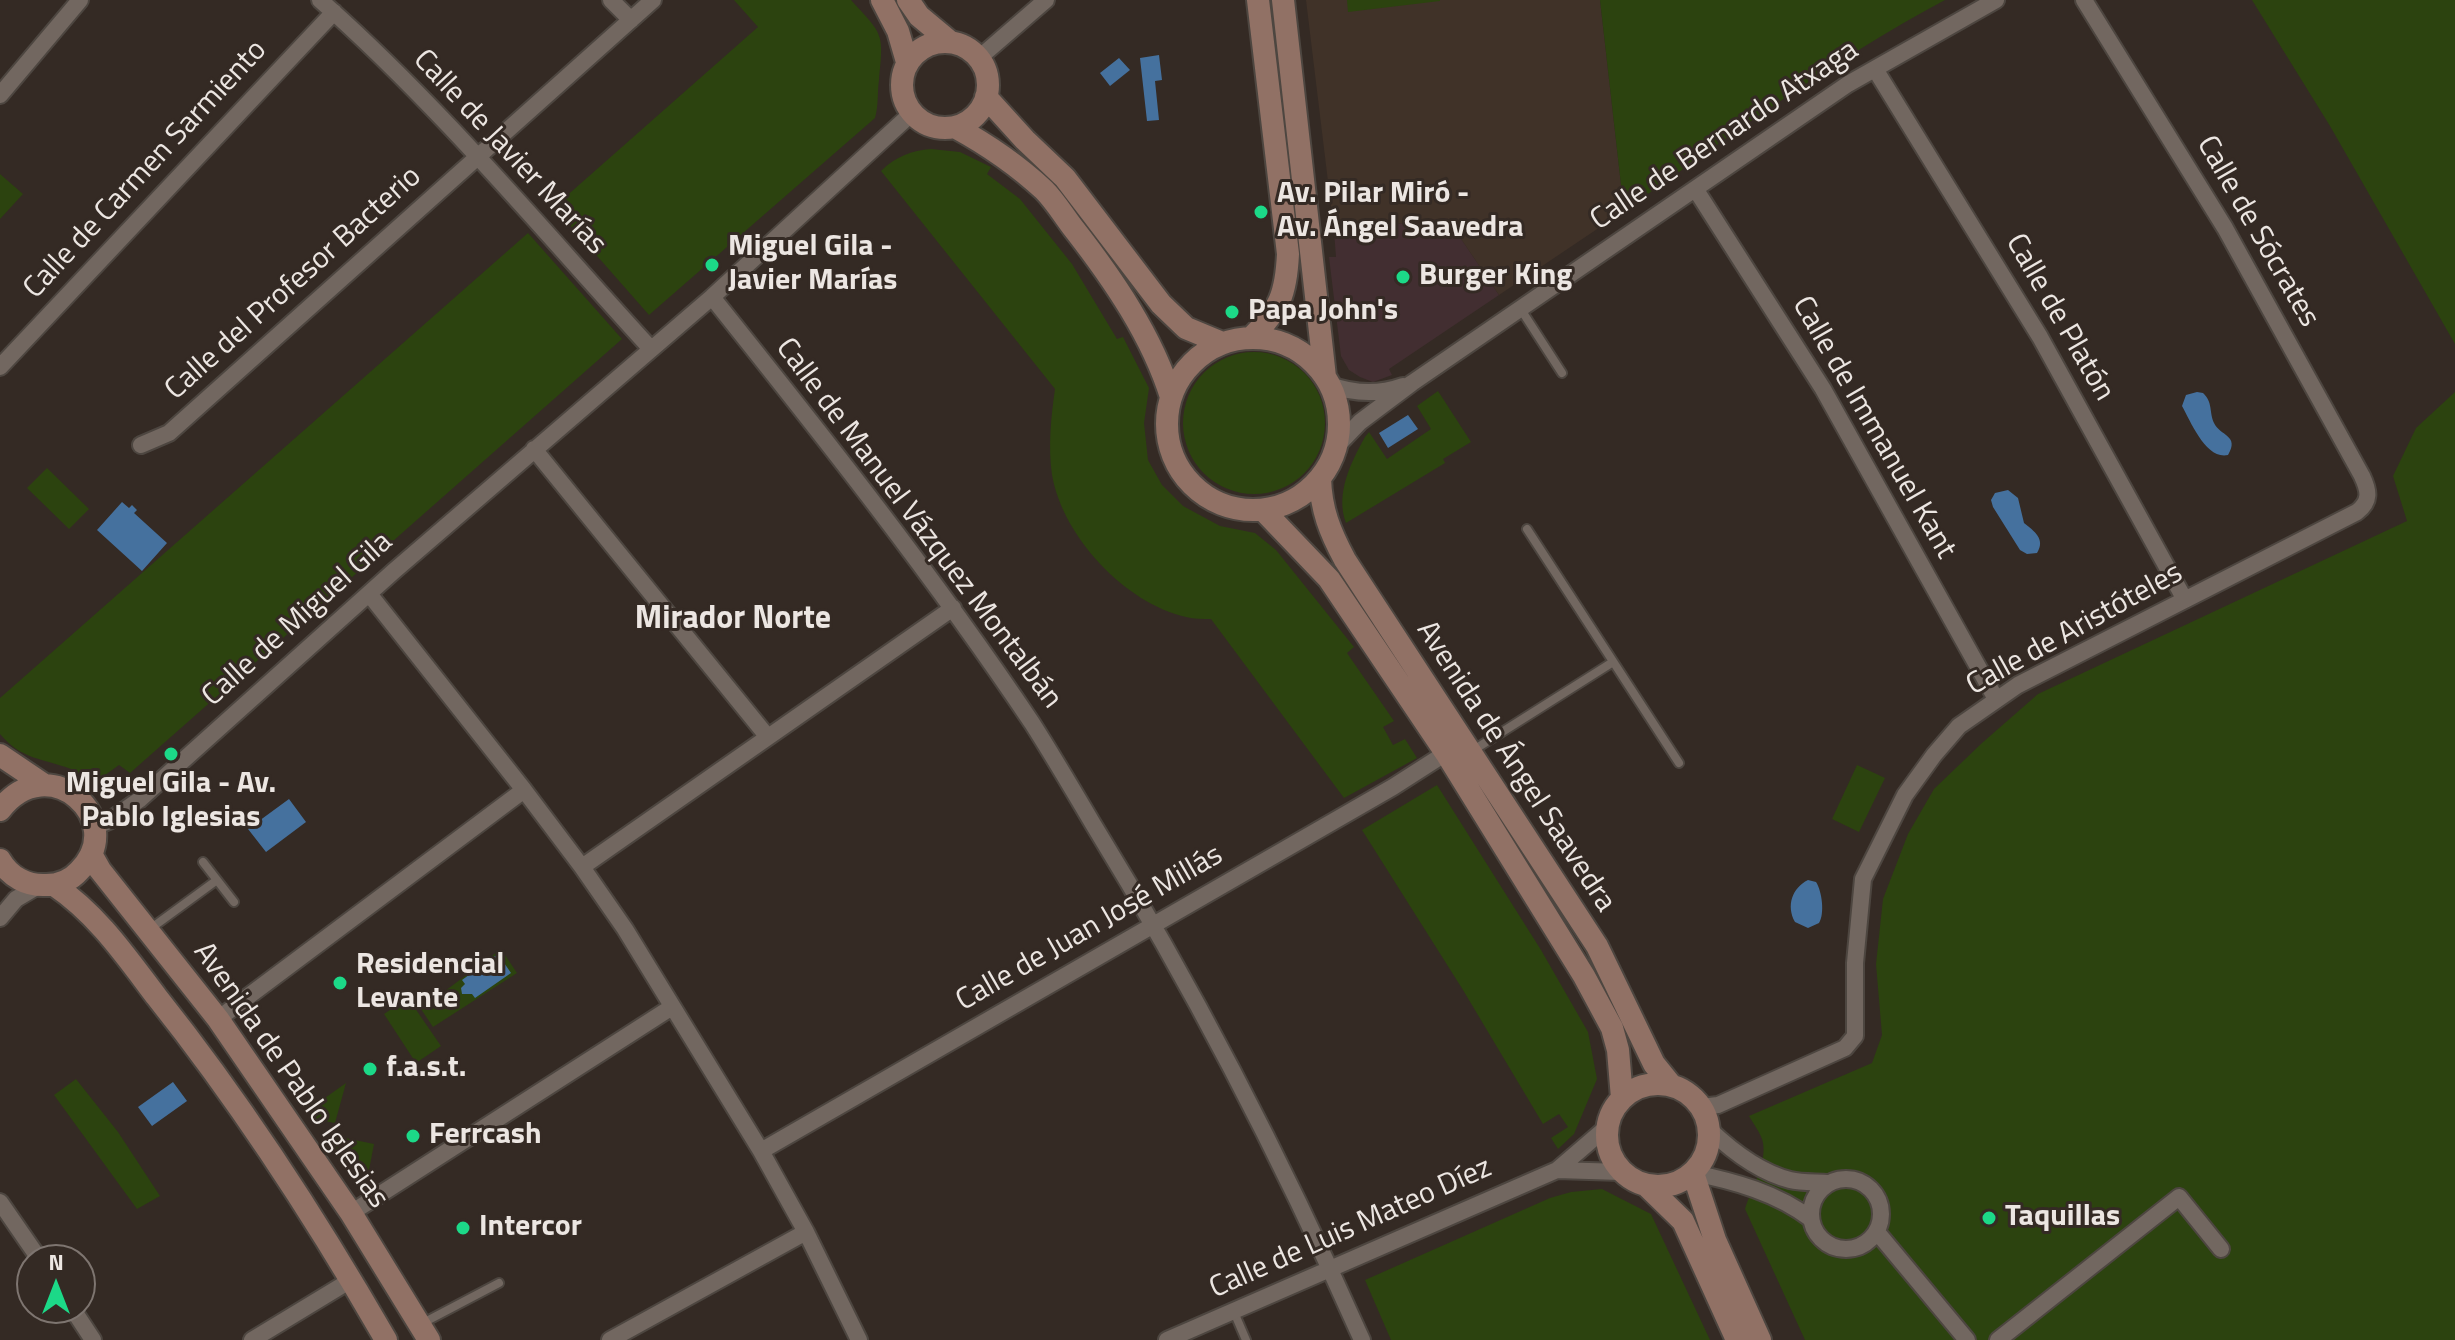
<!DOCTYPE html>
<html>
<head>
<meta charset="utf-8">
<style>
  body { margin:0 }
  #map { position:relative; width:2455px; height:1340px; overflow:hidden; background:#342a24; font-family:"Titillium Web",sans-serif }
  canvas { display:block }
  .north { position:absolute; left:16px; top:1244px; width:80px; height:80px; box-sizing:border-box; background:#342a24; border:2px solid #7e7570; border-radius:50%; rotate:0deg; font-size:22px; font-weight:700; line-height:32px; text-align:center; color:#ece6e2 }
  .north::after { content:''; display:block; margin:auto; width:28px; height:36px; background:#1cd988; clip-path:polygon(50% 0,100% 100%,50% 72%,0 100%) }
</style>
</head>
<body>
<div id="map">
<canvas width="2455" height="1340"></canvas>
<div class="north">N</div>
</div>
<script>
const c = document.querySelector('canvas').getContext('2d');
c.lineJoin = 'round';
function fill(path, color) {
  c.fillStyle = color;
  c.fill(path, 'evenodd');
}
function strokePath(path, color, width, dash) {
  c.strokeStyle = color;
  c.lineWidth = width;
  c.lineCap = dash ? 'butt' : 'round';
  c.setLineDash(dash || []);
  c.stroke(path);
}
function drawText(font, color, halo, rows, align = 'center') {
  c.font = font + ' "Titillium Web",sans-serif';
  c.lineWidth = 6;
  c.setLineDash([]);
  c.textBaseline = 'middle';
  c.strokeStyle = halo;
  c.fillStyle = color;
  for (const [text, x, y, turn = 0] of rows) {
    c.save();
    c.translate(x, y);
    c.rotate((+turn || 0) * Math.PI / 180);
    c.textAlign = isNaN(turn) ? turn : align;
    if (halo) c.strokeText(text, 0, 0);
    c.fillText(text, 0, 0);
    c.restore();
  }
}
const commercial = new Path2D(`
  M1447,218L1499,295L1389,369L1392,375L1373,382L1360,377L1349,370L1341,356L1329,257H1336L1334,231Z`);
const built = new Path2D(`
  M1306,0H1600L1624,211L1499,295L1447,218L1334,231Z`);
const green = new Path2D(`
  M734,0H851C883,35 884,32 879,80C877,94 879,103 875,118L649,315L554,207L758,27Z
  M1347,0H1440V1L1348,12Z
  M1600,0H1945C1832,60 1729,137 1624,211Z
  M2252,0H2455V344L2330,126Z
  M931,149L960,152L991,167L987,174L1020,199L1072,264L1117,339L1123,337L1149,388L1144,423L1148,460L1162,485L1183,506L1220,526L1255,533L1276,550L1354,647L1347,653L1394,721L1383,727L1393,745L1405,739L1417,758L1344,798L1211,619C1203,619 1194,619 1186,617C1125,603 1063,537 1052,475C1048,446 1051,417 1055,389L881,171C895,157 912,150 931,149Z
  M0,174L23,194L0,219Z
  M528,233L622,339L130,773L119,765L94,783C86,778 79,772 71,769C42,758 22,760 0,734V698Z
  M1183 423a71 71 0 1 1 142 0a71 71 0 1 1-142 0Z
  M1438,391L1471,442L1443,459L1445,463L1346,523C1335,494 1351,462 1365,437L1369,432L1387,459L1431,429L1417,406Z
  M2455,392V1340H1805L1745,1209C1751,1189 1769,1160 1762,1139C1759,1131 1753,1123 1749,1116L1872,1063L1882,1035L1876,964L1883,899L1908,834L1934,789L1982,743L2038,694L2407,521L2393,476L2416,428Z
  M47,468L89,509L69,529L27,488Z
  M1857,765L1885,778L1859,832L1832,819Z
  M1437,785L1541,950L1588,1032L1597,1079L1574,1134L1558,1149L1551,1138L1568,1127L1559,1114L1543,1124L1463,990L1362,830Z
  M501,949L517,973L433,1027L421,1009Z
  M408,998L441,1046L416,1063L384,1014Z
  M76,1079L118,1132L160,1196L137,1209L54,1095Z
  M346,1083L335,1123L314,1119L308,1110Z
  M321,1133L374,1144L369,1170L353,1179Z
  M1602,1189L1651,1214L1710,1340H1391L1365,1280L1550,1198L1571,1192Z`);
const water = new Path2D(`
  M1159,55L1162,80L1155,81L1159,120L1147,121L1140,58Z
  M1119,58L1130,70L1110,86L1100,73Z
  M2197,392L2203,393C2213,402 2209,412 2214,423C2220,436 2240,435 2228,455C2206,460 2191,422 2182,406L2186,395Z
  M1408,415L1418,429L1388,448L1379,433Z
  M2008,490L2018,498L2024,523C2034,531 2046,539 2037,553L2027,554L2020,550L1993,507L1991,500L1995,493Z
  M122,502L129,508L132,505L137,510L134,513L167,543L142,571L97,530Z
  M289,799L306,822L266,852L248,829Z
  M1808,880L1816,882C1822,891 1825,914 1819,923L1808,928L1795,922C1786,906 1792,888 1808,880Z
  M498,954L511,973L475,998L472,994H462L461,988L465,984L462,980Z
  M173,1082L187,1101L152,1126L138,1107Z`);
const lane = new Path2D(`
  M1520,308L1562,373
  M1527,529L1679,763
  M1472,751L1613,662
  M203,862L234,902
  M150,929L217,880
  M1234,1312L1246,1340
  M421,1324L499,1283`);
const street = new Path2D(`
  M320,0C440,106 543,231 651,349
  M611,0L631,20
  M979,58L1046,0
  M1875,69L2040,337L2185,600
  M0,95L80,0
  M1696,190L1823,389L1996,699
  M712,297C823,436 933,575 1032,723C1053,756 1073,790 1093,824C1195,990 1283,1162 1362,1340
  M0,367L334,12
  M1330,385C1355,394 1378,395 1403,386
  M141,445L169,433L653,0
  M1335,448L1360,422L1412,383L1848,84L1996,0
  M534,449L767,736
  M370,595L524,790L582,867L625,929L761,1151L806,1232L859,1340
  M94,827L109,821L139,800L394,571L712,297L912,113
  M582,867L953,608
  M0,918L16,899L38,886
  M218,1019L524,790
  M1701,1107L1718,1105L1845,1048L1855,1036V963L1863,879L1905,795L1934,755L1959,726L2018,685L2357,512C2371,501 2369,491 2362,476L2225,228L2084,0
  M1710,1130C1733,1152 1759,1172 1790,1180C1802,1183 1816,1182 1829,1183
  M761,1151L1393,787L1446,753
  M1557,1170L1621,1172
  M1693,1173C1734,1181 1777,1193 1811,1219
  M1811 1214a35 35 0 1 1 70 0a35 35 0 1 1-70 0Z
  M0,1202L40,1260
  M351,1213L672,1007
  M1877,1232L1967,1340
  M72,1308L93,1340
  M252,1340L351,1280
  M610,1340L806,1232
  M1167,1340L1557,1170L1607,1127
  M1998,1340L2179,1197L2221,1249`);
const secondary = new Path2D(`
  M882,0L898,31L907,62
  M908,0L919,16L949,41
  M1283,0L1325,377
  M902 85a43 43 0 1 1 86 0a43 43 0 1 1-86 0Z
  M986,97L1025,140L1065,178L1161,304L1186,328L1222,343
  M955,127C988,145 1016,164 1044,190C1055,201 1064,216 1074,229C1113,279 1152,336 1171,397
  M1251,338C1280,309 1286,294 1288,254L1258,0
  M1167 424a86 86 0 1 1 172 0a86 86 0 1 1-172 0Z
  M1320,478C1321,510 1330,532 1345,560L1597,946L1654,1064L1671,1085
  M1263,510L1329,579L1446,753L1584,976L1612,1028L1618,1050L1622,1098
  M0,755L43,784
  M0,810C49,746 130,821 79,871C71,880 59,885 46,885C27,886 10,877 0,860
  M91,854L100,870L218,1019L351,1213L429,1340
  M54,885C97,914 125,955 156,996C242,1104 317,1220 386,1340
  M1607 1135a51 51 0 1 1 102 0a51 51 0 1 1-102 0Z
  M1693,1173L1715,1240L1760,1340
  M1646,1185L1683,1221L1737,1340`);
const markers = [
  [1261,212,8,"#1cd988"],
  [712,265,8,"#1cd988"],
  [1403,277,8,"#1cd988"],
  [1232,312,8,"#1cd988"],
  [171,754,8,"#1cd988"],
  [340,983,8,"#1cd988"],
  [370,1069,8,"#1cd988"],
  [413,1136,8,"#1cd988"],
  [1989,1218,8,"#1cd988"],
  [463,1228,8,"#1cd988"]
];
const streetNames = [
  ["Calle de Bernardo Atxaga",1725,136,-34],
  ["Calle de Javier Marías",509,153,47],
  ["Calle de Carmen Sarmiento",146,170,-47],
  ["Calle de Sócrates",2257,232,60],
  ["Calle del Profesor Bacterio",294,284,-42],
  ["Calle de Platón",2059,318,60],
  ["Calle de Immanuel Kant",1873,428,60],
  ["Calle de Manuel Vázquez Montalbán",918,524,53],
  ["Calle de Miguel Gila",298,620,-42],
  ["Calle de Aristóteles",2075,630,-29],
  ["Avenida de Ángel Saavedra",1515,767,57],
  ["Calle de Juan José Millás",1090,929,-30],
  ["Avenida de Pablo Iglesias",290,1076,55],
  ["Calle de Luis Mateo Díez",1351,1229,-24]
];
const poiNames = [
  ["Av. Pilar Miró -",1277,195],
  ["Av. Ángel Saavedra",1277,229],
  ["Miguel Gila -",728,248],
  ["Javier Marías",728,282],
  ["Burger King",1419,277],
  ["Papa John's",1248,312],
  ["Miguel Gila - Av.",171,785,"center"],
  ["Pablo Iglesias",171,819,"center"],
  ["Residencial",356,966],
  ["Levante",356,1000],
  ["f.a.s.t.",386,1069],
  ["Ferrcash",429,1136],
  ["Taquillas",2005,1218],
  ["Intercor",479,1228]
];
const neighbourhoodNames = [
  ["Mirador Norte",733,620]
];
fill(commercial, '#422e31');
fill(built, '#403228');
fill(green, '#2c430f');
fill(water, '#45719e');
strokePath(lane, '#4d4640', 12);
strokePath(street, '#4d4640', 20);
strokePath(secondary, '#4d4640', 26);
strokePath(lane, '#726760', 8);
strokePath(street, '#726760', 16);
strokePath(secondary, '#917165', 22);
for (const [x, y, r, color] of markers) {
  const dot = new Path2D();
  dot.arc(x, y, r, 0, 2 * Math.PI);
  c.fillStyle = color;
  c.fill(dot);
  strokePath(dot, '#342a24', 3);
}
drawText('30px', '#ece6e2', '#342a24', streetNames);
drawText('bold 30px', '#ece6e2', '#342a24', poiNames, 'left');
drawText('bold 32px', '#ece6e2', '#342a24', neighbourhoodNames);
</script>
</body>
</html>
